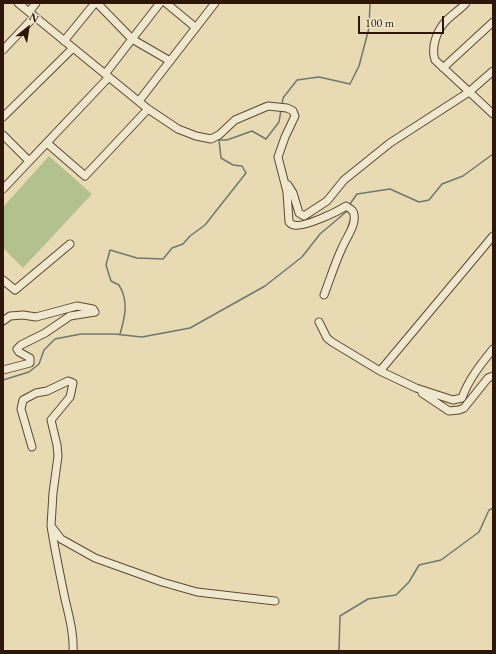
<!DOCTYPE html>
<html>
<head>
<meta charset="utf-8">
<style>
  body { margin:0 }
  #map { position:relative; width:496px; height:654px; overflow:hidden; background:#e8dbb4; font-family:"EB Garamond",serif }
  canvas { display:block }
  .frame { position:absolute; inset:0; border:4px solid #2e1708; pointer-events:none }
  .north { position:absolute; left:8px; top:8px; width:40px; height:40px; -webkit-text-stroke:3px #f0e8ce; paint-order:stroke; rotate:30deg; font-size:11px; font-weight:700; line-height:16px; text-align:center; color:#2e1708 }
  .north::after { content:''; display:block; margin:auto; width:14px; height:18px; background:#2e1708; clip-path:polygon(50% 0,100% 100%,50% 72%,0 100%) }
  .scale { position:absolute; left:358px; top:16px; width:86px; height:18px; box-sizing:border-box; border:2px solid #2e1708; border-top:0; padding-left:5px; font-size:12px; line-height:14px; white-space:nowrap; color:#2e1708; -webkit-text-stroke:3px #f0e8ce; paint-order:stroke }
</style>
</head>
<body>
<div id="map">
<canvas width="496" height="654"></canvas>
<div class="frame"></div>
<div class="north">N</div>
<div class="scale">100 m</div>
</div>
<script>
const c = document.querySelector('canvas').getContext('2d');
c.lineJoin = 'round';
function fill(path, color) {
  c.fillStyle = color;
  c.fill(path, 'evenodd');
}
function strokePath(path, color, width, dash) {
  c.strokeStyle = color;
  c.lineWidth = width;
  c.lineCap = dash ? 'butt' : 'round';
  c.setLineDash(dash || []);
  c.stroke(path);
}
const green = new Path2D(`
  M49,156L92,194L23,268L3,248V207Z`);
const stream = new Path2D(`
  M282,105L283,98L297,80L319,77L350,84L359,66L369,28L370,3
  M350,204L357,194L390,189L419,202L429,200L442,184L463,176L493,154
  M120,334C125,317 129,301 119,285L111,281L106,265L110,250L137,258L163,259L172,248L183,244L190,236L205,225L246,173L242,166L233,165L221,158L219,140H227L252,131L266,139L279,122L281,110
  M3,380L29,372L39,364L44,350L55,339L81,334H114L142,337L190,328L265,286L302,257L320,234L346,212
  M337,651L339,650L340,616L368,599L396,595L409,582L419,565L441,560L479,532L489,510L493,508`);
const minor = new Path2D(`
  M18,3L148,109L178,129L196,136L211,139L219,135L235,120L268,106L287,108L293,111L295,116L285,137L278,157L287,192L289,222C290,223 292,225 294,225C303,228 337,212 346,206C350,209 354,210 354,215C356,226 346,238 342,248C335,263 330,279 324,295
  M97,3L132,39L170,61
  M166,3L195,27
  M466,3C460,10 451,15 445,22C436,32 431,48 435,60L493,114
  M29,12L36,3
  M64,41L95,3
  M3,50L34,17
  M443,68L493,22
  M105,74L160,3
  M139,101L215,3
  M3,117L73,48
  M3,135L29,161
  M47,143L85,176L148,109
  M288,185L293,193L299,213L304,216L327,201L344,180L390,143L469,92L493,71
  M3,189L109,77
  M3,280L15,290L70,244
  M3,321L10,316L23,315L36,317L77,306L93,309L95,312L70,316L45,333L21,345L17,349L19,352L30,358V363L3,370
  M319,322L327,338L332,342L380,371L416,388L453,400L462,398C468,380 481,364 493,349
  M380,371L493,236
  M422,393L449,411L459,410L464,408L488,378L493,376
  M32,447L21,409L23,400L36,393L47,391L68,381L73,383L70,397L51,420L57,445L58,456L53,493L51,526L61,539L95,558L162,582L197,592L275,601
  M51,526C55,551 60,575 65,599C69,616 74,634 73,651`);
fill(green, '#b3c18f');
strokePath(stream, '#6f7870', 1.5);
strokePath(minor, '#5c4833', 9);
strokePath(minor, '#f0e8ce', 7);
</script>
</body>
</html>
